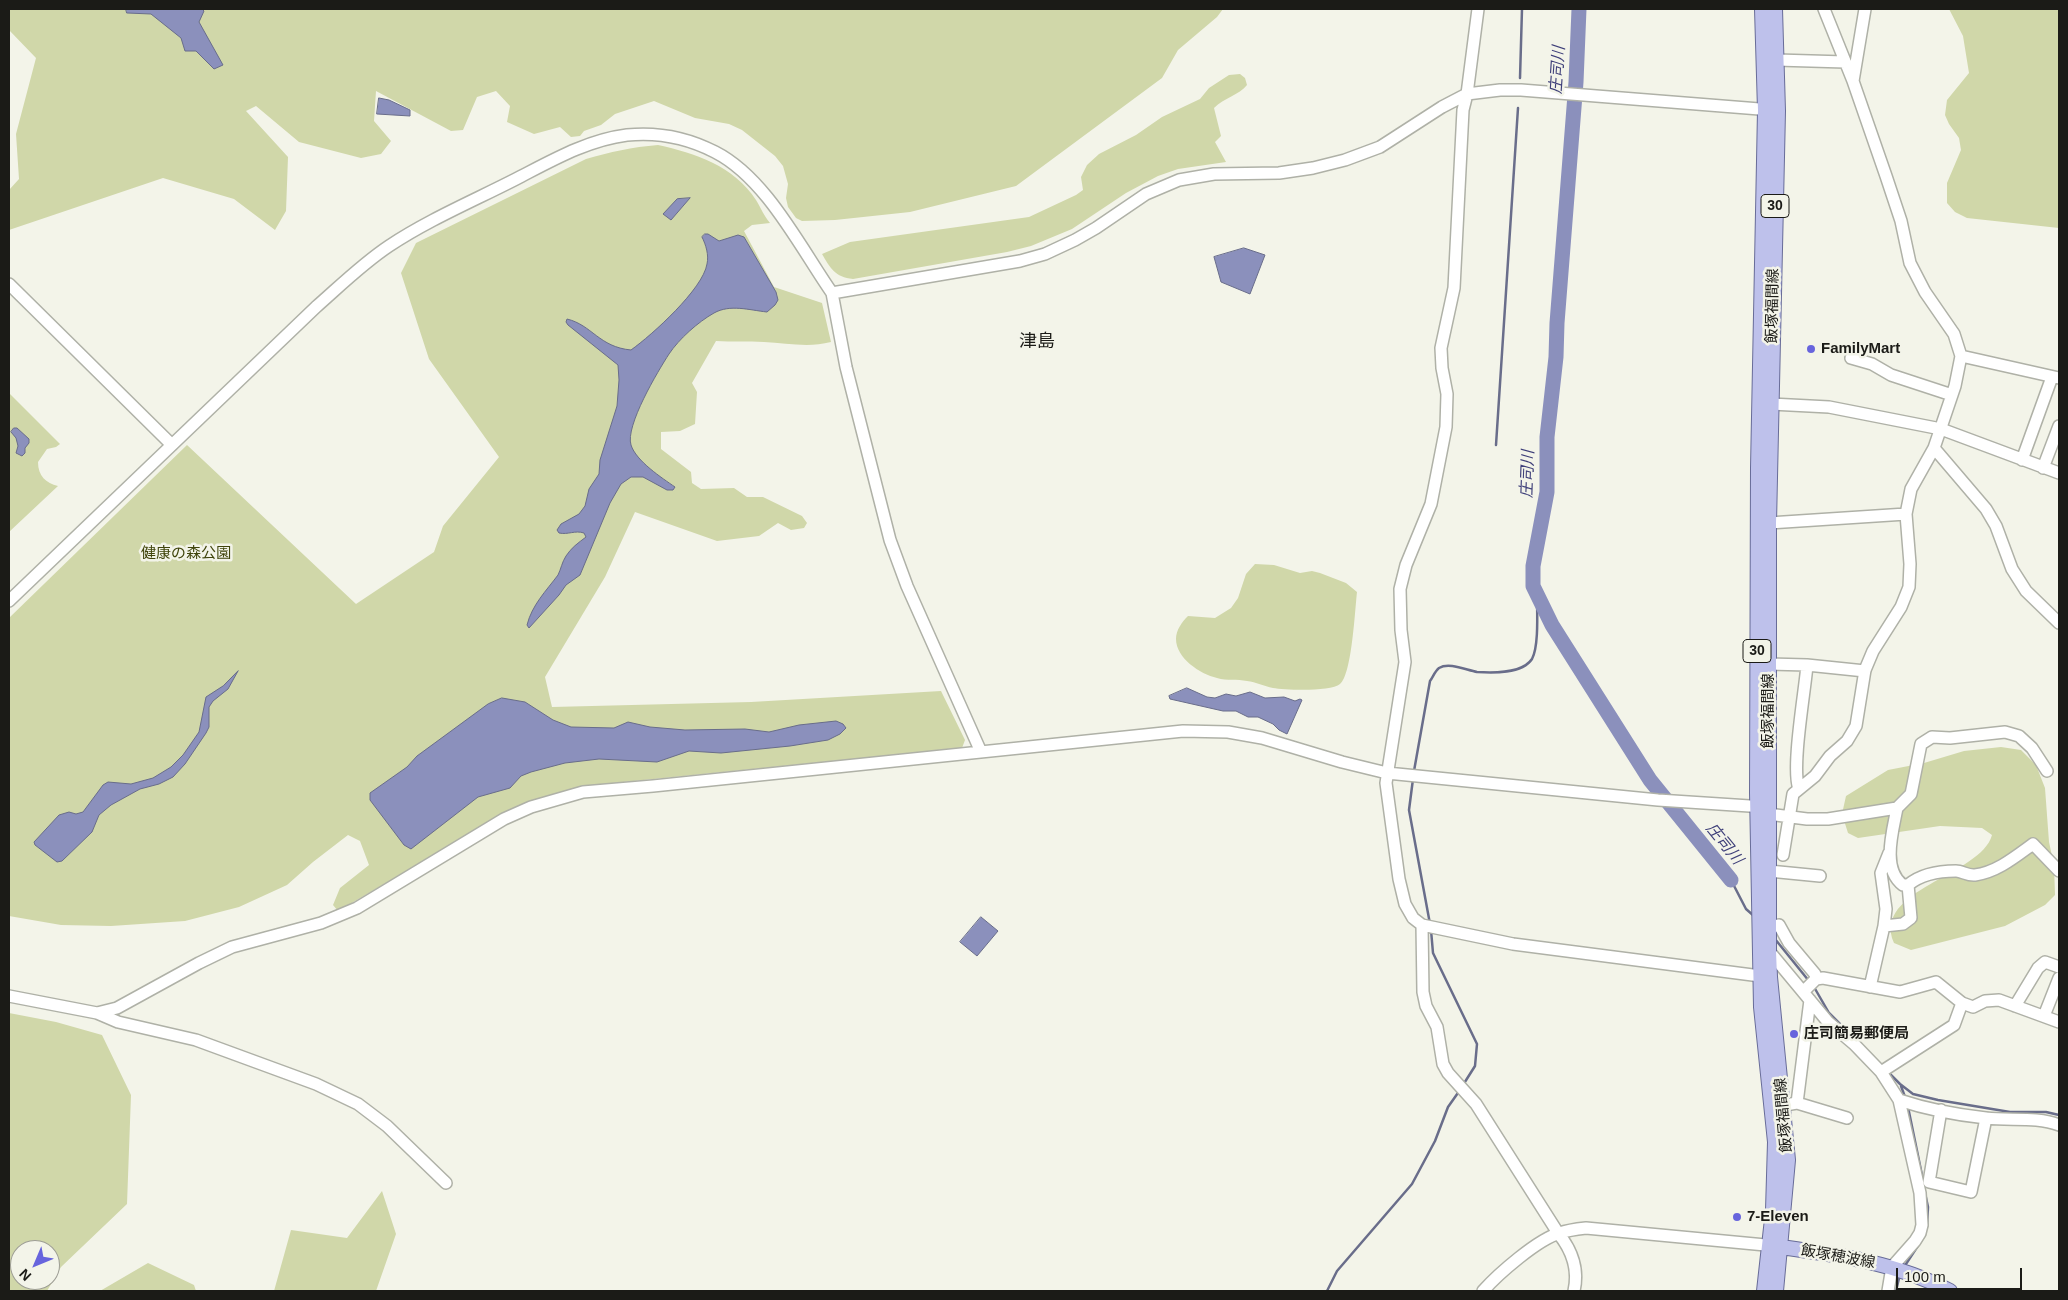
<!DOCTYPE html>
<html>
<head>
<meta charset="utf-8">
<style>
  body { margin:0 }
  #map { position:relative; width:2068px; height:1300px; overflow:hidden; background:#f3f4e9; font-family:Arial,sans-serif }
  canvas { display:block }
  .frame { position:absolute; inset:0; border:10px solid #1b1b17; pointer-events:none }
  .north { position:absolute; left:10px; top:1240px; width:50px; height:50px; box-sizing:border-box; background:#f3f4e9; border:1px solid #9d9d95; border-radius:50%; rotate:225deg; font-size:14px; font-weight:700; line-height:20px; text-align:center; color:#1b1b17 }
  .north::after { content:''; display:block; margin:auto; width:18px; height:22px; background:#6764dd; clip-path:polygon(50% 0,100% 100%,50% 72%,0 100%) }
  .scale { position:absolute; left:1896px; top:1268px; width:126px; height:22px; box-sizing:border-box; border:2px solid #1b1b17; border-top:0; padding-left:6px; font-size:15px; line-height:18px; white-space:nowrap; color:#1b1b17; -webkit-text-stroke:4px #f3f4e9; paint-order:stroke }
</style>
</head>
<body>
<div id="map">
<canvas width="2068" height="1300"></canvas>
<div class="frame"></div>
<div class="north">N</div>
<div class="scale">100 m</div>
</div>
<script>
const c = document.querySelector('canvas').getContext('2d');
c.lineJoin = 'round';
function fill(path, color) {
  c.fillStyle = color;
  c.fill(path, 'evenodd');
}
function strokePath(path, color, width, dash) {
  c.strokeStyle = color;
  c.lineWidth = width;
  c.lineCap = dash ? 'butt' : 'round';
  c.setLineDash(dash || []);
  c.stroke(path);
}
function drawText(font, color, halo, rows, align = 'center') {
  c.font = font + ' Arial,"Noto Sans JP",sans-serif';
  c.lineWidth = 5;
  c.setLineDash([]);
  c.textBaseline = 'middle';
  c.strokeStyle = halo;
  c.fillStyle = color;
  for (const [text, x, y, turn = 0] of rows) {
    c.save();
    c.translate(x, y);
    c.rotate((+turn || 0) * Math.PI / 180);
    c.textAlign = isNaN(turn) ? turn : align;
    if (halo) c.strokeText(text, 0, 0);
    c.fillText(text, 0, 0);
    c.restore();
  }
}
const green = new Path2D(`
  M9,9H1223L1217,17L1178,50L1162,78L1016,186L910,212L835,220L802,221L796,218L788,207L786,198L788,184L783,166L775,156L742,130L729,124L695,118L654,101L615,114L601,125L584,131L580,136L571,137L560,127L534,134L507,122L510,106L496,91L477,97L463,130L451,131L376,91L374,121L391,141L381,154L361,158L299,142L256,106L246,111L288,157L286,211L275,230L234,199L163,178L9,230V190L19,179L16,134L36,58L9,30Z
  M1949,9H2059V228L1967,218L1955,212L1947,203V183L1961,150L1959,138L1949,124L1945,115L1947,100L1969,73L1963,36Z
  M1240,74L1245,78L1247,85C1239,95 1224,98 1214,108L1221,136L1215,142L1226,162L1178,169L1158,176L1126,193L1072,229L1031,246L1007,252L853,279C835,277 830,268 822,254L850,242L1029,217L1076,195L1083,190L1081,177L1087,165L1099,154L1136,135L1162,117L1200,99L1209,88L1229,75Z
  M658,145C695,153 734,166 756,200C761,208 764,216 770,223L752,225L744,231L774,287L822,303L831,342C808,348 787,343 764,342C748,341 732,342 716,341L692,383L697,392L695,424L680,431L661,432V449L691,472L692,483L701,489L734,488L747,497H763L802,516L807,523L804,528L791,530L778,523L759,536L717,541L635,512L605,577L545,677L552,707L751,702L941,691L965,740L962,748L584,786L531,801L502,815L338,911L333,905L340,888L369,865L360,841L348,835L313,862L287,885L239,907L185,921L111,926L61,925L9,916V618L187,445L356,604L434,552L443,526L499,457L429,359L401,273L416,243L586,159C610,152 632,147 658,145Z
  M9,393L60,444L56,447L47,449L38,462C38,476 46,483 58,486L9,532Z
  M1255,564L1274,565L1300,573L1312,571L1320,573L1346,583L1357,592C1355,609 1352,675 1340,684C1331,692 1285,690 1273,688C1264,686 1256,682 1247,681C1237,679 1227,681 1217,678C1200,674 1176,658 1176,639C1176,630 1182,622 1188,616L1215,618L1231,608L1238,598L1246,574Z
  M2001,747L2021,750L2036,765L2045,788L2049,842L2054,865L2055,895L2045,905L2005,926L1911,950L1894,943C1871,889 1981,876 1992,835L1982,828L1940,826L1858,838L1848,833L1842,814L1846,796L1888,770L1924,763L1964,751Z
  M9,1013L56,1022L102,1035L131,1095L127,1204L61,1267L47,1291H9ZM20,1250H50V1280H20Z
  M382,1191L396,1234L376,1291H274L291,1230L347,1238Z
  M148,1263L194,1285L196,1291H100Z`);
const water = new Path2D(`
  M126,9H202L204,11L199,22L223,65L214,69L196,51H185L181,38L151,14L127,13Z
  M379,98L389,100L410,110V116L377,114Z
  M690,198L671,220L663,214L677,199Z
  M705,234H708L719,241L738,235L744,237L776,292L778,300L775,305L767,312C749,310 730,304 714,313C698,322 679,339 669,354C658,371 625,426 631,445C636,461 662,478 675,487L673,490H667L643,477H631L621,484L610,503L580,575L566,585L559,595L529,628L527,625C532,605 546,591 558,575C561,569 562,562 566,556C571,548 578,543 586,537L584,533C575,530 568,535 559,533L557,530L561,524L579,514L585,506L589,489L599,474L600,460L617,406L619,380L618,365L568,325L566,322L567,319C592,325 599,347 631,350C652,335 703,289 707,264C709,255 706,245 702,237Z
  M1244,248L1265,255L1250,294L1221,282L1214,257Z
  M14,428H17L29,439V443L25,448V453L22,456L16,453L18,446L16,438L11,432Z
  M238,671L228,689L213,701L209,707V727L206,733L185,764L173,777L159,784L140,789L111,805L99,815L92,832L62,861L57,862L35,845L34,842L59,815L69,812L76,814L83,812L103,785L108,782L131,784L153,778L171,767L183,755L199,732L206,697L223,686Z
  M1187,688L1207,697L1215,698L1226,694L1236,696L1250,692L1265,698L1284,697L1295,701L1300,699L1302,700L1287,734L1279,730L1273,724L1258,717H1248L1236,711H1223L1170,699L1169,696Z
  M502,698L525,702L553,720L571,727L614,728L628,722L650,727L685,730L745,729L769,732L799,725L836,721L843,724L846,728L840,734L828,740L790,746L721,753L689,751L657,762L599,759L565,763L531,772L521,776L510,788L478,797L411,849L404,845L370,800V793L407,767L417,756L488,704Z
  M981,917L998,931L977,956L960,942Z`);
const stream = new Path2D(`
  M1520,78L1522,9
  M1496,445L1518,108
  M1414,771L1430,681C1433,677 1435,671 1439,668C1449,662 1466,670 1477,672C1493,673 1522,674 1532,659C1539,646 1537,612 1537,597
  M1413,779L1409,810L1430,924
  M1731,880L1746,909L1754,916
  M1431,930L1433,953L1477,1044L1475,1066L1463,1085
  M1775,939L1809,981
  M1814,987L1829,1013L1848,1032
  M1887,1071L1900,1084L1913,1094L1938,1100L2010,1112H2046L2059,1115
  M1901,1086L1905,1097
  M1908,1107L1924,1185
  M1925,1193L1928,1207L1927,1227
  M1904,1267L1925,1235
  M1327,1291L1337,1271L1412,1184L1435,1141L1448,1107L1460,1090
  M1896,1291L1900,1274`);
const river = new Path2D(`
  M1579,9L1576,82L1557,323L1556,357L1547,437V492L1533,566V586L1552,625L1650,780L1731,880`);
const minor = new Path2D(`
  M1478,9L1467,94L1463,110L1454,288L1441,348L1442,368L1447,394L1446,427L1431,504L1406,565L1400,589L1401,630L1405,662L1386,783L1399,879L1405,904L1413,918L1422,925L1513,944L1768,977
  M1777,60L1845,62
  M1853,81L1865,9
  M9,284L172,445
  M1961,356L2059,378
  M1851,358L1872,364L1891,375L1952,395
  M1771,404L1829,407L1941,429L2059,473
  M1934,448L1986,509L1996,526L2012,569L2026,591L2059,623
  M2022,460L2052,377
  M2043,468L2059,426
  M1769,523L1906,514
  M9,601L316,307C340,286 362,264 389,246C428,220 473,201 516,179C551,161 587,140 627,135C657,132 688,138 715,152C766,178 800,247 832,293
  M1769,664L1807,665L1865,671
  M981,752L907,586L890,540L846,367L832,293L1020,261L1045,254L1075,240L1096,228L1146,194L1179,180L1214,174L1279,173L1313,168L1345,160L1380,147L1442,107L1467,94L1500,90H1521L1772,110
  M1799,789C1791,768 1805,691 1807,665
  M1897,808C1893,830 1881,869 1903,885H1908
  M1768,814L1807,819H1828L1897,808L1911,794L1921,744L1932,737L1950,738L2005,732L2019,736L2032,748L2047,771
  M1783,855L1793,794L1815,776L1830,756L1847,741L1856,726L1865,670L1873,651L1901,607L1909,587L1910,564L1906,514L1911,489L1934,448L1955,386L1961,356L1954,334L1925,292L1910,263L1901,221L1886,176L1853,81L1824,9
  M1769,871L1820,876
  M1422,925L1423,992L1426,1006L1437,1027L1443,1064L1448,1073L1476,1104L1558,1233C1572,1250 1579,1269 1574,1291
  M1884,926L1886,909L1881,873L1889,853
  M1769,927L1779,925L1789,943L1815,974L1816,979
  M1769,951L1828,1022L1854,1044L1881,1072L1899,1100L1920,1193L1922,1225L1920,1233L1915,1241L1892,1267L1888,1291
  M1870,987L1884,926L1903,924L1911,918L1908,885C1920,875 1939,871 1956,871C1962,871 1968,876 1975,875C1997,872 2015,857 2033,844L2059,871
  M1803,992L1816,979L1823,978L1900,992L1936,982L1962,1003
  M9,996L97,1013L118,1022L196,1040L316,1084L358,1104L387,1126L446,1183
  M2015,1006L2038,968L2045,962L2059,967
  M97,1013L117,1008L199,963L232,947L321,923L357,908L504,819L531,807L583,792L653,786L1183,731L1228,732L1262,738L1342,762L1387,773L1658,800L1765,807
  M2044,1016L2059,978
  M1881,1072L1954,1025L1962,1003L1973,1007L1985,1001L1999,1000L2059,1022
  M1899,1100C1926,1109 1958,1115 1986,1118C2010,1121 2036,1116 2059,1125
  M1797,1103L1810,1000
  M1791,1104L1797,1103L1847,1118
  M1941,1110L1929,1182L1971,1192L1986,1118
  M1483,1291C1498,1274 1538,1239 1560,1233C1568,1230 1577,1229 1586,1228L1776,1246`);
const major = new Path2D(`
  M1762,9L1765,110L1758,468L1757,793L1761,1007L1775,1142L1773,1210L1764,1291
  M1775,9L1778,111L1769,523V951L1770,977L1788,1160L1776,1291
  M1781,1247C1839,1255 1897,1263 1950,1291`);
const markers = [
  [1811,349,5,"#6764dd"],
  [1794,1034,5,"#6764dd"],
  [1737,1217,5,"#6764dd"]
];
const shields = [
  [1775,206,28],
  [1757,651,28]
];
const shieldNames = [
  ["30",1775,206],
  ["30",1757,651]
];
const streetNames = [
  ["飯塚福間線",1773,306,-89],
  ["飯塚福間線",1769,711,-90],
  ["飯塚福間線",1784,1115,-95],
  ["飯塚穂波線",1838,1257,10]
];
const poiNames = [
  ["FamilyMart",1821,349],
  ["庄司簡易郵便局",1804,1034],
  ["7-Eleven",1747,1217]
];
const parkNames = [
  ["健康の森公園",186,554]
];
const waterNames = [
  ["庄司川",1558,70,-86],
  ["庄司川",1528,474,-88],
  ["庄司川",1724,844,51]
];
const quarterNames = [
  ["津島",1037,342]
];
fill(green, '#d0d7a9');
fill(water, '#8b90bc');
strokePath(water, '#696d8a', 1);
strokePath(stream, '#696d8a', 2.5);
strokePath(river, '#8b90bc', 15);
strokePath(minor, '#afb1a7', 14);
strokePath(major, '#686c98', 16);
strokePath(minor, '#fff', 11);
strokePath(major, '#bec1eb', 14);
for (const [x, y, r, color] of markers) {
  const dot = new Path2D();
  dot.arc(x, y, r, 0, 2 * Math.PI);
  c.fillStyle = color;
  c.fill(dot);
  strokePath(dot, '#f3f4e9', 2);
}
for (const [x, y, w] of shields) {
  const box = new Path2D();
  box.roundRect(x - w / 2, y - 11.5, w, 23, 4);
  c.fillStyle = '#f3f4e9';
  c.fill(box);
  strokePath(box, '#1b1b17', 1);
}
drawText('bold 14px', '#1b1b17', null, shieldNames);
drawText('15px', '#1b1b17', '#f3f4e9', streetNames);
drawText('bold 15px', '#1b1b17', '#f3f4e9', poiNames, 'left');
drawText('15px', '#40450c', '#f3f4e9', parkNames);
drawText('italic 16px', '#3e3f79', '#f3f4e9', waterNames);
drawText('18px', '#1b1b17', '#f3f4e9', quarterNames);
</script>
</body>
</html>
